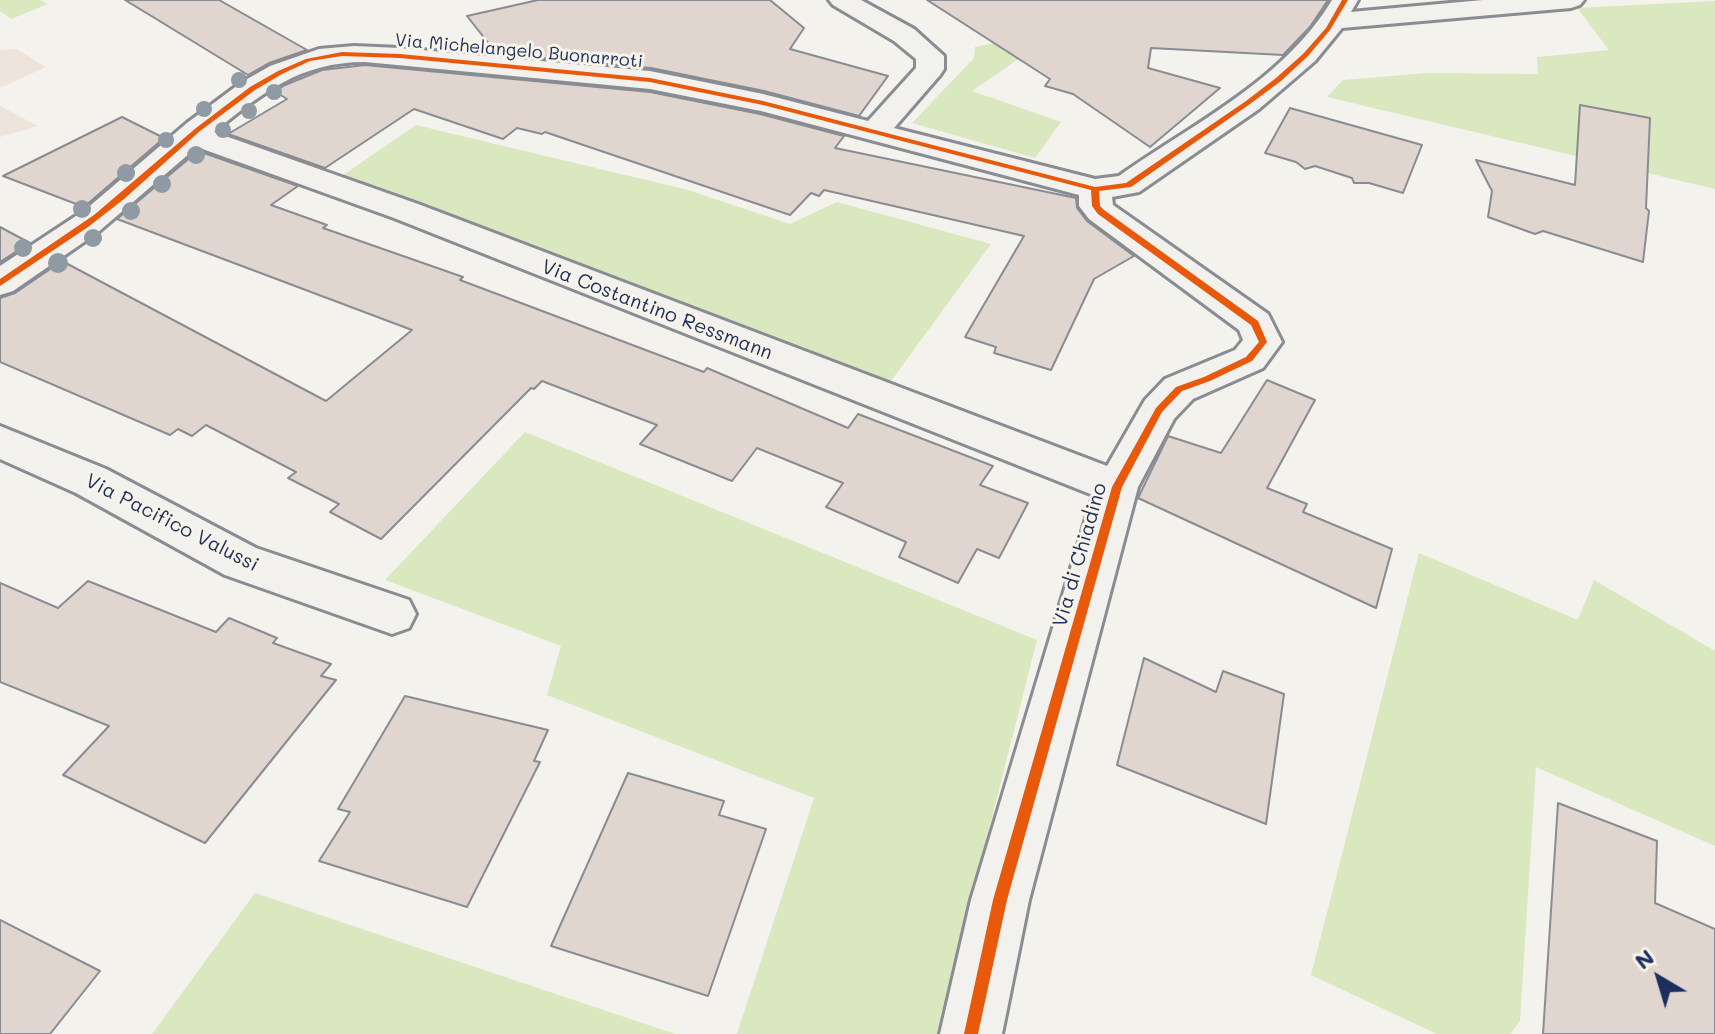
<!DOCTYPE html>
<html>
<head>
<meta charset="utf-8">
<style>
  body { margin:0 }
  #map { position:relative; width:1715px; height:1034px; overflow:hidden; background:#f4f2ec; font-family:Mali,sans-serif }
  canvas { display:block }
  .north { position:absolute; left:1619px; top:938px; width:80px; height:80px; -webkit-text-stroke:6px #f7f3e8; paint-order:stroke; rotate:322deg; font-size:22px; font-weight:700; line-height:32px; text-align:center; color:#1b2f5e }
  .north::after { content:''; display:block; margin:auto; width:28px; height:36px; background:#1b2f5e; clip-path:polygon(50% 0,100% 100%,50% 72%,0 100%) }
</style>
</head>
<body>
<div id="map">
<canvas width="1715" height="1034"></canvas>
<div class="north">N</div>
</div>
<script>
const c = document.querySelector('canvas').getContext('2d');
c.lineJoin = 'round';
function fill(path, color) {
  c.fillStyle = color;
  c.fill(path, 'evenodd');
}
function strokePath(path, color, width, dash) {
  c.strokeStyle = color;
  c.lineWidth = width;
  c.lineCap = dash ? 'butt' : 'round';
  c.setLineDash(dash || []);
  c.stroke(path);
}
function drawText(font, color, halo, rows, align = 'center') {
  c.font = font + ' Mali,sans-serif';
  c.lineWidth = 6;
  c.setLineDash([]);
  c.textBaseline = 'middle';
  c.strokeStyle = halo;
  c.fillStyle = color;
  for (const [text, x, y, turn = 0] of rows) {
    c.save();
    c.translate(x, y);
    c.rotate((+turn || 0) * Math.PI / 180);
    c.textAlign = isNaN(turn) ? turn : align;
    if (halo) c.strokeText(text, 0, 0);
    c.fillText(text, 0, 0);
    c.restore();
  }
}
const built = new Path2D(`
  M16,49L46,67L0,88V50Z
  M0,106L38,126L0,137Z`);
const green = new Path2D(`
  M0,0H40L48,4L11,19L0,11Z
  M1715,1V189L1327,97L1343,80L1428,73L1538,74L1537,57L1609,50L1577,8Z
  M1033,35L1030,51L972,91L1061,122L1035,158L912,123L974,58L975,47Z
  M416,125L688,190L790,224L837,202L991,244L891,381L342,176Z
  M525,432L1037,640L937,1034H737L814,798L547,695L561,646L385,580Z
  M1419,553L1578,620L1594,580L1715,651V846L1536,767L1520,1021L1510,1034H1437L1311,975Z
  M255,893L675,1034H152Z`);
const building = new Path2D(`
  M125,0H219L307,50L269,63L248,75Z
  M538,0H770L804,28L790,49L888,76L859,116L764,91L651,68L497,54L467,16Z
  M927,0H1328L1310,27L1283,55L1151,48L1148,68L1220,88L1150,147L1073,94L1045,86L1050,79Z
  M365,65L650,92L760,114L844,136L835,148L1076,198L1077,208L1087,221L1134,256L1094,279L1051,370L994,353L996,347L965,337L1024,236L824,190L819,196L811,193L790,215L545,132L542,134L517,128L503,139L414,109L325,168L228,134L287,99L274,91L285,85L322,70Z
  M1580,105L1650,118L1646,208L1649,211L1643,262L1543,231L1535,234L1488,217L1492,191L1476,160L1575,185Z
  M1290,108L1422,145L1403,193L1369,183H1354L1352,178L1315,166L1305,169L1296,162L1265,153Z
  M122,117L164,138L84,207L3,176Z
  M198,151L298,186L271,205L327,225L323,228L463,277L460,280L704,372L707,368L848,428L858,414L993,466L980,485L1028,503L999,558L977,549L958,583L899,557L906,542L826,507L843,483L757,448L732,481L640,444L657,425L542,381L534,389L531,388L381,539L330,512L339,504L288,478L296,472L206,425L192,436L178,429L170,435L0,362V298L15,293L62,261L326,401L412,330L117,219Z
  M0,227L30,243L0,262Z
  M1267,380L1315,400L1267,488L1307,504L1303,512L1392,549L1376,608L1138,498L1168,436L1221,453Z
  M88,581L216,632L229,618L277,638L273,643L331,664L321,676L336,680L205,843L63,775L109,726L0,682V583L58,608Z
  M1144,658L1216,692L1223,671L1284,694L1266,824L1117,765Z
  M405,696L548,730L534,761L540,762L467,907L319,861L350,812L338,809Z
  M628,773L724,801L719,815L766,829L708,996L551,946Z
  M1558,803L1657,841L1655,903L1715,929V1034H1543Z
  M0,920L100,971L50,1034H0Z`);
const minor = new Path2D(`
  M829,0H861L914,29L944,56V69L940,75L894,128L1095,179L1119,176C1194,123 1283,81 1332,0H1358L1351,12L1483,0H1584L1580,5L1571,8L1342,28L1315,61L1259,109L1139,192L1112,197L1113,205L1268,314L1282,342L1263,368L1193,399L1174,419L1138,487L1029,900L1002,1034H940L971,900L1093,495L394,218L197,147L97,233L13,291L0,295V266L85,210L187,123L242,82L270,66L319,49L354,46L400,48L650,71L763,94L868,121L916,68V59L894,41L833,5ZM365,62L650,89L761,111L1079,195V206L1089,219L1239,330L1243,340L1235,350L1165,379L1145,400L1107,466L418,204L214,132C262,93 300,62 365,62Z
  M0,426L106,469L256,548L409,600L416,614L409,628L392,634L225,575L76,493L0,459Z`);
const cycleway = new Path2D(`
  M1342,0H1348L1330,30L1308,56L1281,81L1250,104L1131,187L1099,191L1100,206L1104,210L1258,321L1267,342L1252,361L1210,381L1182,391L1162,412L1122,487L1007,900L978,1034H964L993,900L1112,487L1156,408L1176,387L1204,377L1246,357L1259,342L1251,325L1098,214L1092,206L1091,190L763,105L650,82L400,58L342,56L310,61L282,74L255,90L200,131L124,199L88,227L0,286V279L94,215L196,128L250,87L278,71L306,59L342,52L400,54L650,78L763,101L1095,187L1126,183L1246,101L1276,78L1303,54L1326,28Z`);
const trees = [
  [239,80,8],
  [274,92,8],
  [204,109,8],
  [249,111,8],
  [223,130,8],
  [166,140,8],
  [196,155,9],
  [126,173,9],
  [162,184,9],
  [82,209,9],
  [131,211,9],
  [93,238,9],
  [23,248,9],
  [58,263,10]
];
const farStreetnames = [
  ["Via Michelangelo Buonarroti",519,51,5]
];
const streetNames = [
  ["Via Costantino Ressmann",657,310,21],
  ["Via Pacifico Valussi",172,523,27],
  ["Via di Chiadino",1080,555,-74]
];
fill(built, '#efe4db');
fill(green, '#d9e8be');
fill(building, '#e1d5cf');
strokePath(building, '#898c92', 2);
strokePath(minor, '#898c92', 6);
fill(minor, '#f2f1ed');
fill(cycleway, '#e8590c');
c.fillStyle = '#8f9aa4';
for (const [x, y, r] of trees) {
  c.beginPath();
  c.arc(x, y, r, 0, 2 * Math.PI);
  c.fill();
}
drawText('18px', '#1b2f5e', '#f7f3e8', farStreetnames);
drawText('20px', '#1b2f5e', '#f7f3e8', streetNames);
</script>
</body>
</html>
